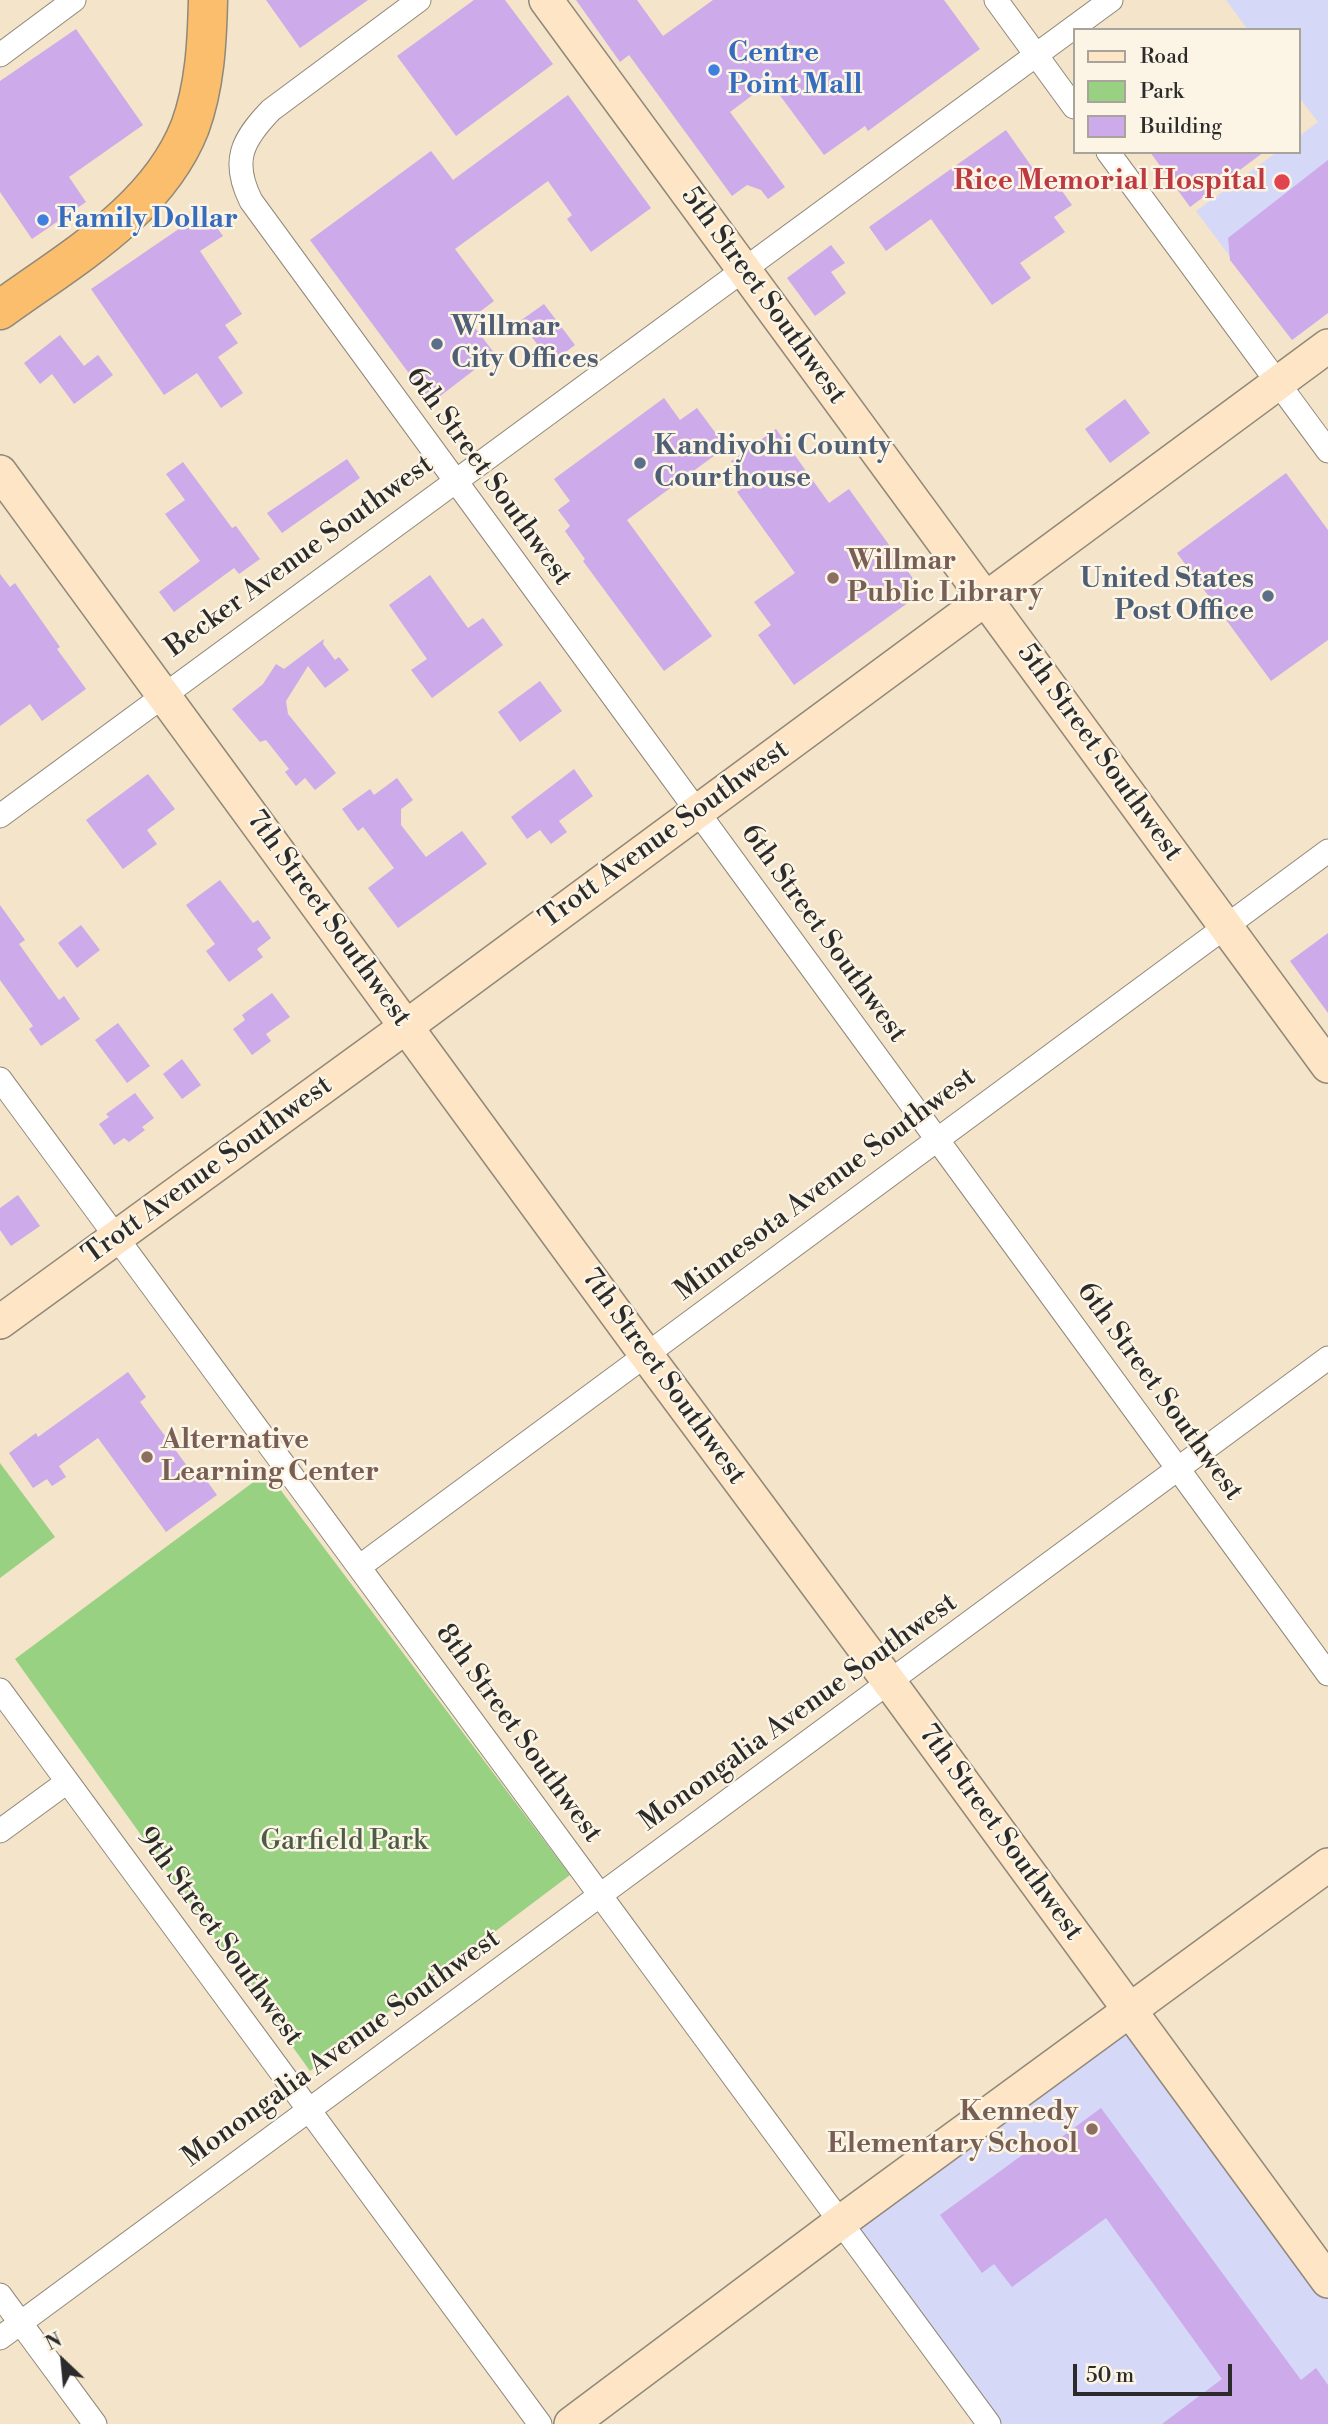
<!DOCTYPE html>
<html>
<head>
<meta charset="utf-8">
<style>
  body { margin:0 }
  #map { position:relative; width:1328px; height:2424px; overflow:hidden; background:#f4e4c9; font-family:"Libre Bodoni",serif }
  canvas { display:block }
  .legend { position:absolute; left:1073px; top:28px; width:228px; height:126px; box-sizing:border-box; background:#fcf5e5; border:2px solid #a8a49b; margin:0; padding:9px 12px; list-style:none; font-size:21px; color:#2b2b2b }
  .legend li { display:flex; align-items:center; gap:14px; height:35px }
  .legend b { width:35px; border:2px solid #a8a49b }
  .north { position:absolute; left:28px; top:2326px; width:70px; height:70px; -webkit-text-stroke:5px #fcf5e5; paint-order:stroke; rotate:334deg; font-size:19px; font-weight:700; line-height:28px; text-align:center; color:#2b2b2b }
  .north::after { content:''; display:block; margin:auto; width:24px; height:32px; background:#2b2b2b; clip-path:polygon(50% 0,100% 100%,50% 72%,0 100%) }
  .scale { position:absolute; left:1073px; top:2364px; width:159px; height:32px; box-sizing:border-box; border:4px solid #2b2b2b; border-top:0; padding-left:9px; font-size:21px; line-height:24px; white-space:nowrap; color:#2b2b2b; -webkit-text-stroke:5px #fcf5e5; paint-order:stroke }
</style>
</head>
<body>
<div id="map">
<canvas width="1328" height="2424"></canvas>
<ul class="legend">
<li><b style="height:9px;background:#fde5c5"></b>Road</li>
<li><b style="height:19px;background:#99d183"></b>Park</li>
<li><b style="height:19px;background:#cdaae9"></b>Building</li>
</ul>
<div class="north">N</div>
<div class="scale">50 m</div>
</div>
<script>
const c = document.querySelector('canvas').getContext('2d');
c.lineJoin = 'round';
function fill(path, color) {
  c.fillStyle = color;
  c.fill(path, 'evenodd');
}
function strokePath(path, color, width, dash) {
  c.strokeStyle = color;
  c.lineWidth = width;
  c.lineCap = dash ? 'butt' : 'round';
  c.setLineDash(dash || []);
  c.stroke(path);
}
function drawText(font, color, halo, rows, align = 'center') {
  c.font = font + ' "Libre Bodoni",serif';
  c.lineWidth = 5;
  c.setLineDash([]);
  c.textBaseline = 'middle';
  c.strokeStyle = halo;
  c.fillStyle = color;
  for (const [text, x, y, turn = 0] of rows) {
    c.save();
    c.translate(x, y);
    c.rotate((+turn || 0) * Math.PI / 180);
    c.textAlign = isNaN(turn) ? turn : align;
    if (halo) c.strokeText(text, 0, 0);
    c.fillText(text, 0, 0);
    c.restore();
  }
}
const built = new Path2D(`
  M1226,0H1328V313L1292,340L1196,211L1277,152H1298V137L1318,122L1298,96V30H1248Z
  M1129,2011L1328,2281V2424H982L842,2221Z`);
const green = new Path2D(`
  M0,1463L55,1537L0,1578Z
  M267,1472L570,1875L310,2071L15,1659Z`);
const building = new Path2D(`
  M266,0H368L300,48Z
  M474,0H505L553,64L456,136L397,56Z
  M576,0H637L663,36L713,0H944L980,49L868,131L865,126L824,155L770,82L730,112L785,187L768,199L761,190L747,185L732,196L629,55L620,62Z
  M76,29L143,125L69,177L86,202L32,239L0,192V81Z
  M568,95L651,208L591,252L567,219L572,215L548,181L455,249L494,301L469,320L495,354L431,403L310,240L431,151L453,180Z
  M1006,130L1048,190L1057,184L1072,205L1054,217L1065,232L1020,263L1031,278L992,305L931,219L886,251L869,227Z
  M1150,152H1264L1190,207Z
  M1328,160V313L1292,340L1230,260L1228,238Z
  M205,211L223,236L200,251L242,314L225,325L238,343L218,357L243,393L221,408L197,373L164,395L91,289Z
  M831,245L845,263L831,272L846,293L815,316L787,278Z
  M544,304L575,345L551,363L520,321Z
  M60,335L84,366L98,355L113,375L74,404L52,374L40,384L24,363Z
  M664,398L680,420L697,408L726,447L627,520L712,636L664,671L583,561L585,559L565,531L570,526L558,510L570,501L554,479Z
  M1125,399L1150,433L1110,463L1085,429Z
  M776,429L829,503L849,489L912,577L914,584L912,598L905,605L794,685L758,635L771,625L754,602L795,573L737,492L748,484L731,461Z
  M347,459L360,478L282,533L267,513Z
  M183,462L232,528L236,526L260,559L239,574L234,568L174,612L159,592L200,561L165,514L185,500L166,474Z
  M1286,473L1328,530V640L1271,681L1177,553Z
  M0,574L10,587L15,583L60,647L57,649L86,689L42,721L30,704L0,726Z
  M430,575L468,628L483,618L503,645L432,698L411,670L427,659L389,605Z
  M324,639L323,644L335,660L339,657L349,670L325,688L308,666L286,701L288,714L336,773L315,790L305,778L296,786L285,772L289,769L266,740L260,742L232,709L263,684L276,664L284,669Z
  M540,681L562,711L520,742L498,712Z
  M574,769L593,796L559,821L567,832L551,844L540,830L527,839L511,817Z
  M148,774L175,809L147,830L157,844L123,869L86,820Z
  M397,778L413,800L401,809V825L426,857L462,831L487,864L398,928L368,888L394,868L363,827L358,831L342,809L370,789L374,795Z
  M220,880L253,923L258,920L271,938L257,949L263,957L229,982L206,951L215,944L186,905Z
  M0,905L25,940L19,944L59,1000L64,996L80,1019L41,1046L29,1029L33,1026L0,980Z
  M81,925L100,950L77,968L58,943Z
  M1328,933V1013L1290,961Z
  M272,993L290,1017L266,1034L271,1041L252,1055L233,1029L245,1020L242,1015Z
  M118,1023L150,1066L127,1083L95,1040Z
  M182,1059L201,1085L182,1099L163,1074Z
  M135,1093L154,1118L142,1127L145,1130L129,1142L124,1138L114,1145L99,1124L109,1117L106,1114Z
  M18,1195L40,1226L11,1246L0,1230V1208Z
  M128,1372L146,1397L140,1402L193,1474L199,1470L217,1495L166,1532L98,1438L59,1466L66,1477L52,1486L47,1479L33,1488L9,1453L36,1433L38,1437Z
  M1101,2108L1301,2380L1316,2368L1328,2385V2424H1162L1222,2379L1106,2218L1012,2287L994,2264L982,2273L940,2215L1047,2137L1052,2144Z`);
const street = new Path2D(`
  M419,0L271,110C242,140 231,161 251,201L1328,1674
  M996,0L1074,107
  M0,55L74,0
  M1108,152L1328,451
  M0,816L1111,0
  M0,1079L989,2424
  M359,1567L1328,851
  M0,1690L540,2424
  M0,1831L67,1782
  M0,2295L95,2424
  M0,2338L1328,1358`);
const secondary = new Path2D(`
  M546,0L1328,1066
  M0,472L647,1356L890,1683L1328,2281
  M0,1322L407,1026L1328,346
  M571,2424L842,2221L1328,1865`);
const highway = new Path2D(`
  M0,310C70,259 157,211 190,127C205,86 207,42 208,0`);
const markers = [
  [714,70,7,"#3f7fe0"],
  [1282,182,9,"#e0444e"],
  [43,220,7,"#3f7fe0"],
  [437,344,7,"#5c6f8a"],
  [640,463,7,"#5c6f8a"],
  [833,578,7,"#8d6e63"],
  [1268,596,7,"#5c6f8a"],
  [147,1457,7,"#8d6e63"],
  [1092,2129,7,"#8d6e63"]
];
const shopNames = [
  ["Centre",728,54],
  ["Point Mall",728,86],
  ["Family Dollar",57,220]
];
const healthNames = [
  ["Rice Memorial Hospital",1266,182]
];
const streetNames = [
  ["5th Street Southwest",763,296,54],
  ["6th Street Southwest",488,477,54],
  ["Becker Avenue Southwest",300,557,-36],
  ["5th Street Southwest",1099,753,54],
  ["Trott Avenue Southwest",665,835,-36],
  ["7th Street Southwest",328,919,54],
  ["6th Street Southwest",823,934,54],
  ["Trott Avenue Southwest",208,1171,-36],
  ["Minnesota Avenue Southwest",826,1185,-37],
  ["7th Street Southwest",663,1377,54],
  ["6th Street Southwest",1159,1392,54],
  ["Monongalia Avenue Southwest",799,1713,-36],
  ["8th Street Southwest",518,1734,54],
  ["7th Street Southwest",1000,1833,54],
  ["9th Street Southwest",219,1937,54],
  ["Monongalia Avenue Southwest",342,2049,-36]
];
const serviceNames = [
  ["Willmar",451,328],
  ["City Offices",451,360],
  ["Kandiyohi County",654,447],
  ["Courthouse",654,479],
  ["United States",1254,580,"right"],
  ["Post Office",1254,612,"right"]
];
const educationNames = [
  ["Willmar",847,562],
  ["Public Library",847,594],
  ["Alternative",161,1441],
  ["Learning Center",161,1473],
  ["Kennedy",1078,2113,"right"],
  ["Elementary School",1078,2145,"right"]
];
const parkNames = [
  ["Garfield Park",344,1842]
];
fill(built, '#d6d8f8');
fill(green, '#99d183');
fill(building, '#cdaae9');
strokePath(street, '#90887a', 25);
strokePath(secondary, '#90887a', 36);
strokePath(highway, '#90887a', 41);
strokePath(street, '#fff', 23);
strokePath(secondary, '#fde5c5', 33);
strokePath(highway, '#fabe6d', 38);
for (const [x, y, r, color] of markers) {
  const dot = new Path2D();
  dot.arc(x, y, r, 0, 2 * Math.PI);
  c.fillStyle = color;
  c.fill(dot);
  strokePath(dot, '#fcf5e5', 2.5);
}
drawText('bold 28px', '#366cbe', '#fcf5e5', shopNames, 'left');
drawText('bold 28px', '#be3a42', '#fcf5e5', healthNames, 'right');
drawText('28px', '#2b2b2b', '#fcf5e5', streetNames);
drawText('bold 28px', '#4e5e75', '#fcf5e5', serviceNames, 'left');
drawText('bold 28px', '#785e54', '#fcf5e5', educationNames, 'left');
drawText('28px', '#4c5d45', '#fcf5e5', parkNames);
</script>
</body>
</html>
